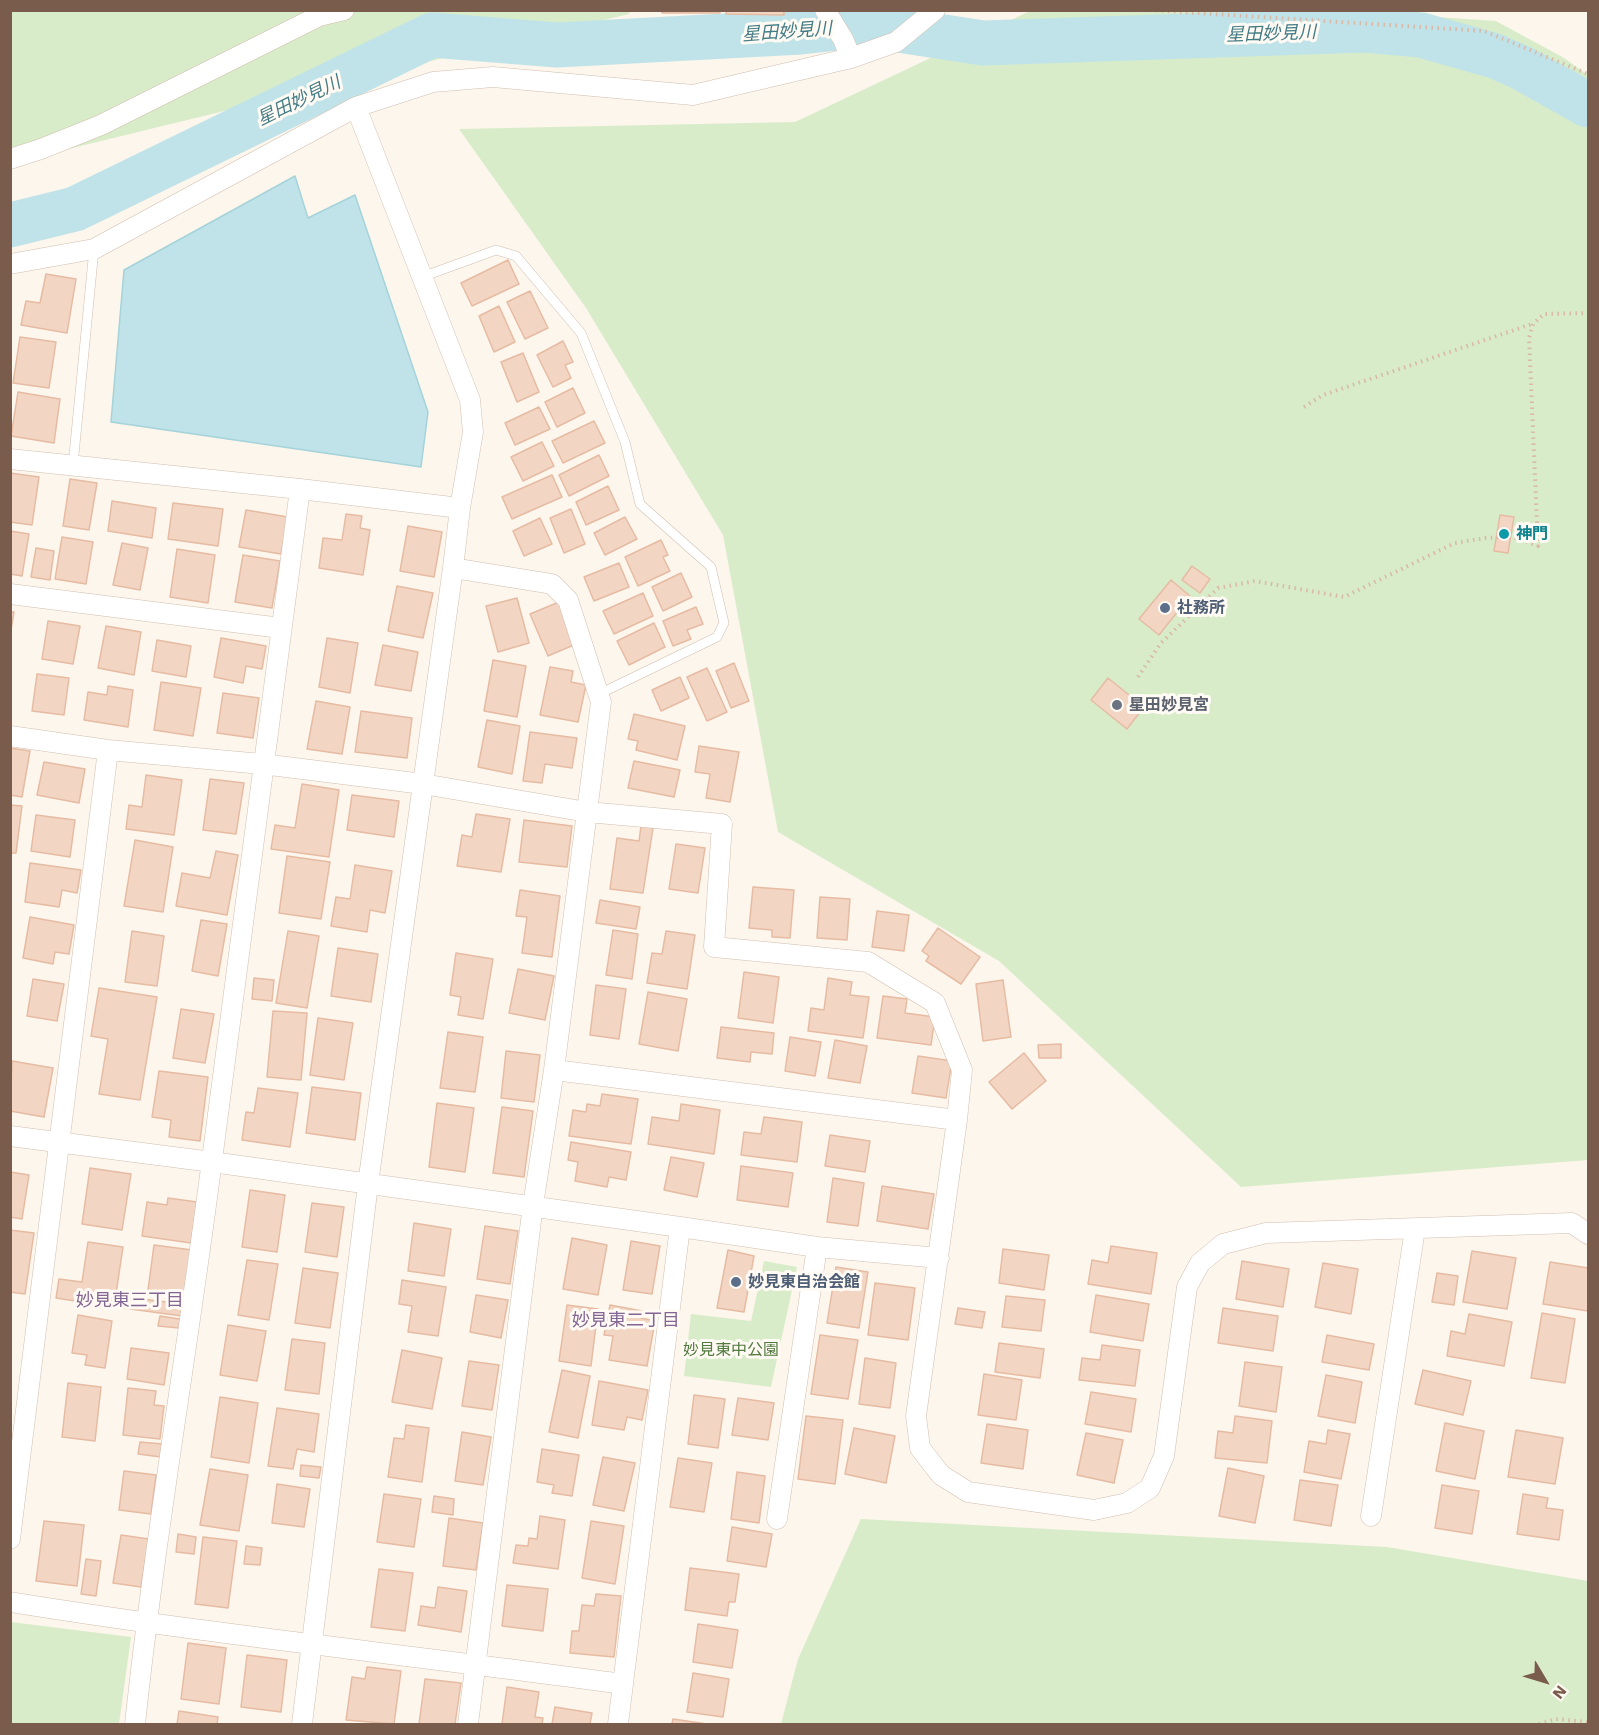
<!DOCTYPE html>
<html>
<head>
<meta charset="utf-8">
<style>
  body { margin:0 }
  #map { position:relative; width:1599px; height:1735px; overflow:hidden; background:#fdf6ec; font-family:"Work Sans",sans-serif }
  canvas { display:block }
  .frame { position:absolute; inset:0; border:12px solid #7a5c4d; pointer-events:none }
  .north { position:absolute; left:1515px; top:1651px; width:60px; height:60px; -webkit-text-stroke:4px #fffaf3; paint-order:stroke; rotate:128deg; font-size:16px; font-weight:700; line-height:24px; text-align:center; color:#7a5c4d }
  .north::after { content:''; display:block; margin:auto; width:21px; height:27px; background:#7a5c4d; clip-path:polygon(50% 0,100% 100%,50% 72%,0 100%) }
</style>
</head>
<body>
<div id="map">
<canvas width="1599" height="1735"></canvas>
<div class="frame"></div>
<div class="north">N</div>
</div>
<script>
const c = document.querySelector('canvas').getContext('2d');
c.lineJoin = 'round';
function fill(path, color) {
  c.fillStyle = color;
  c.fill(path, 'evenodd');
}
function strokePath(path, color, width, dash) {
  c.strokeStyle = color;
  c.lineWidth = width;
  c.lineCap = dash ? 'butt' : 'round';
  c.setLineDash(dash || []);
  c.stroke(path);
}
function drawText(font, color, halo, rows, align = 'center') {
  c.font = font + ' "Work Sans","Noto Sans JP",sans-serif';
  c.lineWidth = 6;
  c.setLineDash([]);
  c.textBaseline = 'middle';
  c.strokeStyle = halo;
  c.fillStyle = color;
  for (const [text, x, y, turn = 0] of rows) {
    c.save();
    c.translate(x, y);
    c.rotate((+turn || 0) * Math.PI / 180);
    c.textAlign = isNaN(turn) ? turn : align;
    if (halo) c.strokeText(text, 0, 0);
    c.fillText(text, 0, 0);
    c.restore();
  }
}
const green = new Path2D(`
  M1184,10L1304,15L1422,16L1496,21L1564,58L1588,75V1160L1241,1187L999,961L778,832L723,535L586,308L459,129L795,122L1030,11Z
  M10,11H630L629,14L380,73L11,163Z
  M764,1261L797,1267L771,1387L684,1376L691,1314L751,1321Z
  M861,1519L1387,1547L1588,1581V1724H781L798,1659Z
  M11,1622L131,1637L119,1724H11Z`);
const water = new Path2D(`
  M295,176L308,218L355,195L428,412L421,467L111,422L124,270Z`);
const river = new Path2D(`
  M10,225L75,209L432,35L557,45L801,32L866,25L983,43L1365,30L1421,35L1495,56L1522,68L1588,105`);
const building = new Path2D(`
  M662,10H720V13H662Z
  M726,10H784V15L726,14Z
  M508,260L519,284L472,306L461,283Z
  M46,274L76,279L67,333L21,325L26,301L40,303Z
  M530,291L548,328L525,339L507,302Z
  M499,306L515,342L494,352L479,316Z
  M20,337L56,342L49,388L13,383Z
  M563,341L573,362L565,365L571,378L553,387L537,355Z
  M523,353L539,392L517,402L501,362Z
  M573,388L585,413L557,427L545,402Z
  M18,392L60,399L54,443L11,436Z
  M539,407L550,429L515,445L505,423Z
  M594,421L605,443L563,463L552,441Z
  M542,442L554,466L523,481L511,457Z
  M599,455L609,476L569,496L559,475Z
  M10,473L39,477L32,525L10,522Z
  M552,475L562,497L512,519L502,497Z
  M70,479L97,483L89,530L63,526Z
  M608,486L619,510L586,525L576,502Z
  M112,501L156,508L152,538L108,531Z
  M173,503L223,509L218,546L168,539Z
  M571,509L585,544L564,553L550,518Z
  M246,510L288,517L281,554L239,547Z
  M346,514L362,516L360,528L370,530L363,575L319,568L323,538L342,540Z
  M1500,515L1514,517L1508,553L1494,551Z
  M625,517L637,539L605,555L594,533Z
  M540,518L552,544L524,556L513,531Z
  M408,526L442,532L434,577L400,571Z
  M10,531L29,534L22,576L10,574Z
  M62,537L93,542L86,584L55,579Z
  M661,540L668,555L663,557L670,571L638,586L625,557Z
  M122,543L148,548L140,590L113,585Z
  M36,548L54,551L50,580L31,577Z
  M177,549L215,555L208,603L170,597Z
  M243,555L280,561L272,608L235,602Z
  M619,563L629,587L594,601L584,577Z
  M1192,566L1210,579L1200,593L1182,580Z
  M681,573L692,597L663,611L652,587Z
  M1171,580L1190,596L1159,635L1139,619Z
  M397,586L433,593L423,638L388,631Z
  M643,593L653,616L614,634L603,611Z
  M517,598L529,643L498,652L486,606Z
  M559,602L576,644L548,656L530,614Z
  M696,607L703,624L687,630L691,639L673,646L663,621Z
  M10,612H14L10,636Z
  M48,621L80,626L73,664L42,659Z
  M654,623L665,647L629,665L617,641Z
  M106,626L141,632L134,675L98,668Z
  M221,638L266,646L262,669L246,666L243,683L214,677Z
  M327,638L358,643L350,693L319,687Z
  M157,640L191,646L186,677L152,671Z
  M383,645L418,652L411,691L375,685Z
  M493,660L526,666L517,717L484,711Z
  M734,663L749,701L731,708L716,671Z
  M550,667L573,671L571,682L586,685L578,722L540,715Z
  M707,668L727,712L707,721L687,677Z
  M37,674L69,678L64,715L32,711Z
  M680,677L689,698L661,711L652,690Z
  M1108,678L1144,707L1127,729L1091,700Z
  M161,682L201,688L193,736L154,730Z
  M108,686L133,690L128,727L84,720L88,692L107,695Z
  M223,693L259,698L253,738L217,733Z
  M316,701L350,707L342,754L307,749Z
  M361,711L412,718L407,758L355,752Z
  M634,714L685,726L677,760L636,750L638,741L628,739Z
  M487,720L520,726L512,774L478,767Z
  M530,732L577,738L572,768L545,764L542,783L523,781Z
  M699,746L739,752L730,802L706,798L710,774L695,772Z
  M10,748L30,751L22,797L10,795Z
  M634,761L680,770L674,797L628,788Z
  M44,762L85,769L79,803L37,795Z
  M146,775L182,780L174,835L126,829L129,805L142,807Z
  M210,779L244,783L236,834L203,830Z
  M302,784L339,790L329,857L271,849L275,825L295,828Z
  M352,795L399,801L394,837L347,830Z
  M10,805L22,806L16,853H10Z
  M476,814L510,819L501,872L457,866L462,835L472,837Z
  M36,815L75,820L70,857L31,851Z
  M524,820L572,826L567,867L519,862Z
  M641,826L653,828L643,893L610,889L617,838L639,841Z
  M135,840L173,847L163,912L124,906Z
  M676,844L705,848L698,893L669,889Z
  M216,851L238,855L227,915L176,906L182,873L210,878Z
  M287,856L330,862L321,919L279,913Z
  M30,863L81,870L77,893L62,890L59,907L25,902Z
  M355,865L392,871L385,913L370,910L367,932L331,926L336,897L350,899Z
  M753,887L794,890L790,938L772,937V930L749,928Z
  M520,890L560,896L552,957L522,953L527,917L516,916Z
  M820,897L850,899L847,940L817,938Z
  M600,900L640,907L636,929L596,923Z
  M877,911L909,915L904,951L872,947Z
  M30,917L74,925L69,954L55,952L53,964L23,958Z
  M201,920L227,924L218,976L192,971Z
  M938,928L980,957L961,984L926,961L929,956L922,951Z
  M613,930L638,934L632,979L606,975Z
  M132,931L164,936L157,986L125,982Z
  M288,931L319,936L307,1008L276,1003Z
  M666,931L695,935L687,989L647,983L652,953L662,954Z
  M338,948L378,954L371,1002L331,996Z
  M456,953L493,959L483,1019L458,1015L461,997L450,995Z
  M518,969L554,976L545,1020L509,1013Z
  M744,972L779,977L773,1023L738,1018Z
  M254,978L274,980L272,1001L252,999Z
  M828,978L852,982L850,995L869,997L863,1038L808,1031L811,1008L824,1010Z
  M33,979L64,984L57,1021L27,1016Z
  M1003,980L1011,1037L983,1041L976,984Z
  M596,985L626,989L619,1039L590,1035Z
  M99,988L157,997L140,1100L99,1094L108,1039L91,1036Z
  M648,992L687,999L678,1051L639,1044Z
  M883,996L907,999L905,1013L935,1017L931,1045L877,1038Z
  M181,1009L214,1014L205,1063L173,1058Z
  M273,1011L307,1013L301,1080L267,1077Z
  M318,1018L353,1023L344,1080L310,1075Z
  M721,1027L774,1033L772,1054L751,1052L750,1062L717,1058Z
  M448,1032L483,1037L475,1092L440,1088Z
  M790,1037L821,1042L815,1076L785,1071Z
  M835,1040L867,1046L860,1083L828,1078Z
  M1061,1044V1058H1039L1038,1045Z
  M506,1051L540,1055L534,1102L501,1098Z
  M1024,1053L1046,1081L1012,1109L989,1082Z
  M918,1056L952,1061L946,1098L912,1093Z
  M12,1061L53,1068L44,1117L10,1111Z
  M159,1071L208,1077L200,1141L169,1137L171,1120L152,1117Z
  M312,1087L361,1093L355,1140L306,1133Z
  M258,1088L298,1093L290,1147L242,1140L246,1112L254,1113Z
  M602,1094L638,1099L631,1144L569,1136L573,1110L586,1112L587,1104L600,1106Z
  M437,1103L474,1108L465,1172L429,1167Z
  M681,1104L720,1110L714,1154L648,1144L652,1117L679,1121Z
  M502,1107L533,1111L524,1177L493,1173Z
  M764,1117L802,1122L797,1162L741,1155L744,1132L761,1134Z
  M830,1135L870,1141L865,1172L825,1166Z
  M571,1142L631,1152L626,1180L609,1177L607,1187L575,1181L578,1162L568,1160Z
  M671,1157L704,1163L697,1197L664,1190Z
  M741,1166L793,1173L788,1207L737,1200Z
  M90,1168L131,1174L122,1230L82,1224Z
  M10,1172L29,1175L22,1219L10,1217Z
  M833,1178L864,1183L858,1226L827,1222Z
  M882,1186L934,1194L928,1229L877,1221Z
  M250,1190L285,1195L277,1252L242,1247Z
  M168,1198L197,1202L191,1243L142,1236L147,1202L167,1205Z
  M312,1203L344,1207L337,1257L305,1252Z
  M414,1223L451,1229L444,1276L408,1271Z
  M485,1226L518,1231L510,1284L477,1279Z
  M10,1230L34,1233L25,1294L10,1292Z
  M572,1238L607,1245L598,1295L563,1289Z
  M631,1241L660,1246L652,1294L623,1290Z
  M88,1242L123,1247L114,1307L56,1298L59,1279L82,1282Z
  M154,1245L192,1250L186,1294L148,1290Z
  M1111,1246L1157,1253L1151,1294L1088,1284L1092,1260L1108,1263Z
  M1003,1249L1049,1255L1044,1290L999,1283Z
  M728,1250L754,1256L744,1312L717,1308Z
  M1472,1251L1516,1258L1507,1309L1463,1302Z
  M247,1260L278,1264L269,1320L238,1315Z
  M1242,1261L1289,1269L1283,1307L1236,1299Z
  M1550,1262L1588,1268V1311L1543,1304Z
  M1323,1263L1358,1269L1351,1314L1315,1307Z
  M836,1267L868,1272L859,1328L827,1323Z
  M303,1268L338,1273L330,1328L295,1323Z
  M1437,1273L1458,1276L1454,1305L1432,1302Z
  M402,1280L446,1287L438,1336L408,1332L412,1306L399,1304Z
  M875,1283L915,1288L908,1340L868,1335Z
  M476,1295L508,1300L501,1338L470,1332Z
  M1096,1295L1149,1304L1143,1341L1090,1332Z
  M1006,1296L1045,1300L1041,1331L1002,1327Z
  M125,1297L184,1304L182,1316L123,1308Z
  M567,1305L598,1309L591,1366L559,1361Z
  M610,1305L642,1311L641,1318L655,1321L647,1366L609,1360L613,1336L604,1335Z
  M958,1308L985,1312L982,1328L955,1324Z
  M1223,1308L1278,1316L1273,1351L1218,1343Z
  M1542,1313L1575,1319L1565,1383L1531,1378Z
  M1469,1314L1512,1322L1504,1366L1447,1356L1451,1331L1465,1334Z
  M78,1315L112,1321L105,1368L85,1365L87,1355L72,1353Z
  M160,1316L180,1319L179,1328L158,1326Z
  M228,1325L266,1331L257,1381L220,1375Z
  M820,1335L858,1340L848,1399L811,1394Z
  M1327,1335L1374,1344L1369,1370L1322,1362Z
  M292,1339L325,1343L319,1394L285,1390Z
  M999,1343L1044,1349L1040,1378L995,1372Z
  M1102,1345L1140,1350L1135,1386L1079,1380L1082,1358L1100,1360Z
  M131,1348L169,1353L164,1385L127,1379Z
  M402,1350L442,1358L432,1409L392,1402Z
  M865,1358L896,1363L890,1408L859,1404Z
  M469,1361L499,1365L492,1410L462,1406Z
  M1245,1362L1282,1367L1276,1412L1239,1406Z
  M562,1370L590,1376L578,1438L549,1432Z
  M1423,1370L1471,1381L1463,1415L1415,1404Z
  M984,1374L1022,1380L1016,1420L978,1415Z
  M1326,1375L1362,1382L1355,1423L1318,1416Z
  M599,1381L648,1390L642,1420L627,1417L624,1430L592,1425Z
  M68,1383L101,1387L95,1441L62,1437Z
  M128,1388L156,1391L154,1405L164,1406L160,1439L123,1435Z
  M1091,1392L1136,1399L1131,1432L1085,1424Z
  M694,1395L725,1399L718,1448L688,1444Z
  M220,1397L258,1403L249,1463L211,1457Z
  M738,1398L774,1403L768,1440L732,1435Z
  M277,1408L319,1414L314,1452L297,1449L293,1469L268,1466Z
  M806,1416L843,1420L835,1484L798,1479Z
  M1235,1416L1272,1421L1267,1463L1215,1458L1218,1431L1233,1433Z
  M1445,1423L1484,1431L1475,1479L1436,1471Z
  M987,1424L1028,1430L1023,1469L981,1463Z
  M406,1425L429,1428L422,1482L388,1477L394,1438L404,1439Z
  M854,1428L895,1436L886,1483L845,1474Z
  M1328,1430L1350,1434L1341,1479L1304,1472L1309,1441L1326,1444Z
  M1516,1430L1563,1438L1555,1484L1508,1477Z
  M462,1432L491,1437L483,1485L455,1481Z
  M1086,1433L1123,1440L1114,1483L1077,1475Z
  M140,1442L163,1444L161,1457L138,1454Z
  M542,1449L579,1455L572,1496L552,1493L554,1485L537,1482Z
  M603,1457L635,1463L624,1511L593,1505Z
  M678,1458L712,1463L704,1512L670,1507Z
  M301,1465L321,1467L319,1478L300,1476Z
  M1228,1468L1264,1476L1255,1523L1219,1516Z
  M210,1469L248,1475L239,1531L200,1525Z
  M124,1471L156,1475L151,1514L119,1510Z
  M737,1472L765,1476L759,1523L731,1519Z
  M1300,1480L1338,1485L1331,1526L1294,1520Z
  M277,1484L310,1489L304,1527L272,1523Z
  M1442,1485L1479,1491L1472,1534L1435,1528Z
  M384,1494L421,1499L414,1547L377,1542Z
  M1523,1494L1548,1498L1546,1508L1563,1510L1559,1540L1517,1534Z
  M434,1496L454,1499L453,1515L432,1512Z
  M540,1516L565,1520L558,1569L513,1563L516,1545L528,1546L529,1538L537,1539Z
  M449,1518L483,1523L476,1570L443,1566Z
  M44,1521L84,1525L77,1586L36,1581Z
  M591,1521L624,1526L615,1584L582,1578Z
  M732,1527L772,1534L766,1567L727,1561Z
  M178,1534L196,1537L194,1554L176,1552Z
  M121,1535L149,1539L141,1587L113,1583Z
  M203,1537L237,1541L228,1608L195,1604Z
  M246,1546L262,1548L260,1565L244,1564Z
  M86,1559L101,1561L96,1596L81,1594Z
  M690,1568L739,1574L735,1602H729L727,1616L685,1610Z
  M379,1569L413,1573L405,1631L371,1627Z
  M507,1585L548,1589L543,1631L502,1626Z
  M438,1587L467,1591L461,1632L418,1625L421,1606L435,1608Z
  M596,1594L621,1596L614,1657L570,1653L572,1631H579L582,1605L594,1606Z
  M698,1624L738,1630L732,1668L693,1662Z
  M188,1643L226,1648L219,1704L181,1699Z
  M247,1655L287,1660L281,1712L241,1707Z
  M367,1667L401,1671L394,1724L346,1720L352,1677L365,1679Z
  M693,1673L729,1679L723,1717L687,1712Z
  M425,1679L461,1683L455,1724H419Z
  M507,1687L539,1692L535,1717L543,1718L542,1724H502Z
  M555,1707L592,1713L590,1724H552Z
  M179,1711L218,1717L217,1724H177Z
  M673,1719L707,1724H672Z`);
const path = new Path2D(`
  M1150,10L1484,31L1588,74
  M1304,407L1323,395L1532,324
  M1138,677L1160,644L1218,588L1255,581L1344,597L1455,543L1486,538L1514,537L1538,546L1529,338L1533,324L1544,314L1588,313
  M1539,1724L1556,1719L1588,1722`);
const lane = new Path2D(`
  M422,277L496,250L516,256L581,333L625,442L640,504L711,567L724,623L717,637L599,694
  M73,465L94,249`);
const street = new Path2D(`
  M825,10L843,39L851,58
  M356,107L470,400L473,432L460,508
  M10,159L41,149L101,125L319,16L344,10
  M10,264L94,249L356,107L433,82L493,77L693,95L851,58L896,42L935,10
  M10,459L300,489
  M10,594L281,628
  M10,736L108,750L262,764L423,784L368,1184L302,1724
  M554,1070L601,702L568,600L552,584L453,568L423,784L587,812L722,824L714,947L868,962L935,1003L962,1070L957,1120L916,1416L920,1448L941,1475L968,1492L1094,1510L1127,1503L1150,1488L1164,1456L1187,1287L1200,1263L1223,1244L1266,1233L1572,1223L1588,1234
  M10,1136L212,1162L680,1227
  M1371,1516L1415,1229
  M777,1519L817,1247
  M10,1539L108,750
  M10,1602C214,1635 419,1656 623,1684
  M135,1724C155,1535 188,1348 212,1160C242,936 270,712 300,489L460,508L453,568
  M468,1724L533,1205L554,1070L957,1120
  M618,1724L680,1227L817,1247L939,1258`);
const markers = [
  [1504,534,6,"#0f9aa8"],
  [1165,608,6,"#5c6f8a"],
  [1117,705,6,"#6b7280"],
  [736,1282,6,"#5c6f8a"]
];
const cultureNames = [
  ["神門",1516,534]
];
const serviceNames = [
  ["社務所",1177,608],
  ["妙見東自治会館",748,1282]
];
const worshipNames = [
  ["星田妙見宮",1129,705]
];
const parkNames = [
  ["妙見東中公園",731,1350]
];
const waterNames = [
  ["星田妙見川",787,32,-4],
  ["星田妙見川",1271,34,-2],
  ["星田妙見川",299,101,-26]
];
const neighbourhoodNames = [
  ["妙見東三丁目",130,1301],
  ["妙見東二丁目",626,1321]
];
fill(green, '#d8ecc9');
fill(water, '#bfe3e8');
strokePath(water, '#a5d3da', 1.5);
strokePath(river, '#bfe3e8', 45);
fill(building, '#f3d5c3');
strokePath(building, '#e6bba3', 1.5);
strokePath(lane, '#d1beb0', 10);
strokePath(street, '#d1beb0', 21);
strokePath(path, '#d9b8a5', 4, [1.5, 4.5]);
strokePath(lane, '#fff', 9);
strokePath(street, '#fff', 20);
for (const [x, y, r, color] of markers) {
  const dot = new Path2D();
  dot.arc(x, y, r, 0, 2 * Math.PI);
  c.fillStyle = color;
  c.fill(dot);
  strokePath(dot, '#fffaf3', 2);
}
drawText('bold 16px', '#0d838f', '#fffaf3', cultureNames, 'left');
drawText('bold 16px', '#4e5e75', '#fffaf3', serviceNames, 'left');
drawText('bold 16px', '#5b616d', '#fffaf3', worshipNames, 'left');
drawText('16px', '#537a41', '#fffaf3', parkNames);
drawText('italic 18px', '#437c86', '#fffaf3', waterNames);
drawText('18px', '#846695', '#fffaf3', neighbourhoodNames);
</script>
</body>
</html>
